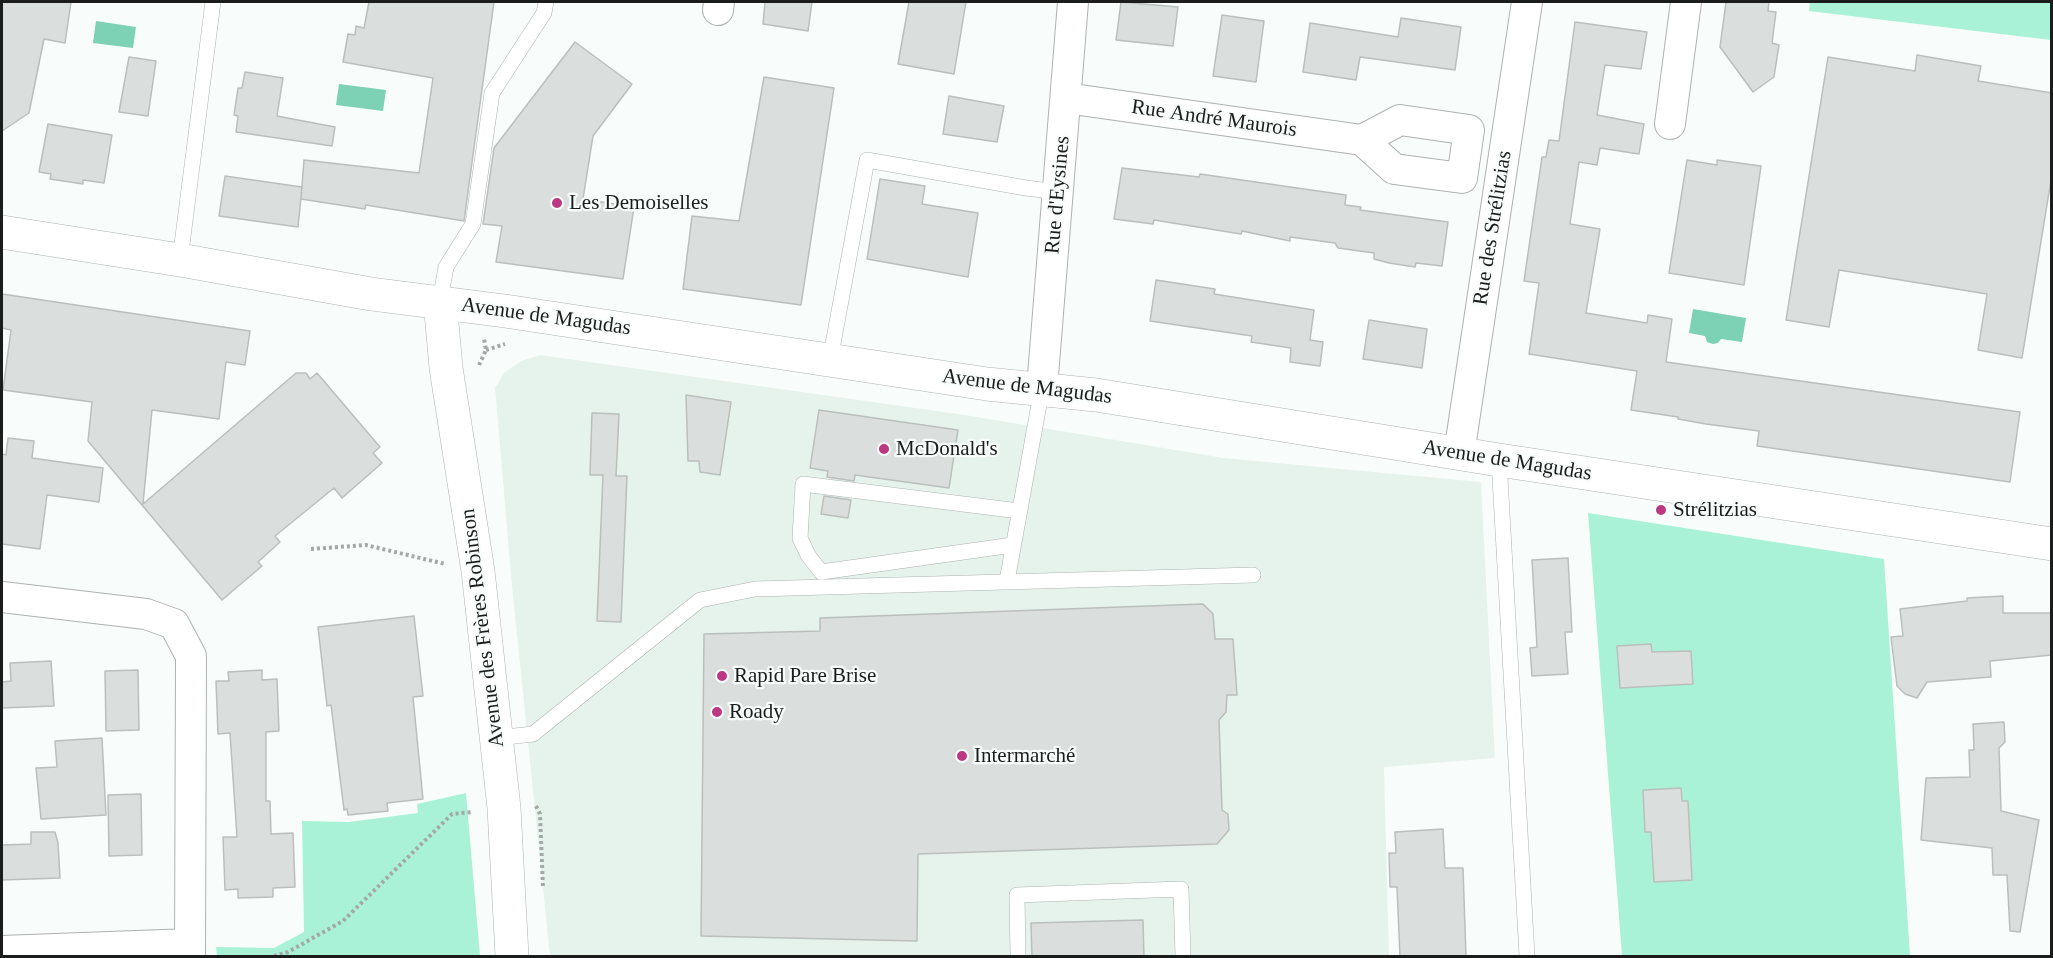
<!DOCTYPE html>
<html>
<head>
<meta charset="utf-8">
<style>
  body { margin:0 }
  #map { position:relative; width:2053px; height:958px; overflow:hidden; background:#f8fdfb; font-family:"Times New Roman",serif }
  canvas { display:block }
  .frame { position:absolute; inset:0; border:3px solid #1b1d1c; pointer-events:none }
</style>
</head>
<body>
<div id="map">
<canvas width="2053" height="958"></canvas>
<div class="frame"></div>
</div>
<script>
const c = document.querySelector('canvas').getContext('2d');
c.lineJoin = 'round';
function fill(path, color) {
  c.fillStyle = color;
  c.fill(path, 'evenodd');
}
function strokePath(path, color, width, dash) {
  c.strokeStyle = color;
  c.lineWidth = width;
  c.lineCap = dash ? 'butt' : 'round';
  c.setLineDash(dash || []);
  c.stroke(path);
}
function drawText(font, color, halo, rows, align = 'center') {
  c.font = font + ' "Times New Roman",serif';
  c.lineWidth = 4.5;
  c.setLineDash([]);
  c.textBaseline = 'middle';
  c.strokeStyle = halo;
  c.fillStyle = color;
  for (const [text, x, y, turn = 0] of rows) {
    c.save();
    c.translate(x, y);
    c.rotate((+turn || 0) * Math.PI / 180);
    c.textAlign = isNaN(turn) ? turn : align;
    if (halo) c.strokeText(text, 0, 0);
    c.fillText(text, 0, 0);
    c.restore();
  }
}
const built = new Path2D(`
  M540,355L965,415L1224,458L1481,482L1495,758L1384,767L1389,956H550L512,586L495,388L504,373L521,361Z`);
const green = new Path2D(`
  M1810,2H2051V40L1809,11Z
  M1588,513L1884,559L1910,956H1622Z
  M466,793L480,956H217L216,947L274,948L304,932L302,821L349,822L418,813L417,804Z`);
const water = new Path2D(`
  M96,21L136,27L133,48L93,43Z
  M339,84L386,90L383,111L336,105Z
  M1693,309L1746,318L1742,342L1721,339L1718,343L1713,344L1707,342L1705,336L1689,333Z`);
const building = new Path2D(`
  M2,2H71L65,43L44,39L29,113L2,131Z
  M369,2H494L464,221L366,205L365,209L301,199L304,160L419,173L433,78L343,62L348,34L355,35L356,26L364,28Z
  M765,2H812L808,31L763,24Z
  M909,2H966L954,74L898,64Z
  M1121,2L1178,7L1173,46L1116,40Z
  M1726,2H1769L1768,11L1776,12L1772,43L1779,45L1774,77L1753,92L1720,47Z
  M1222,15L1264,21L1256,82L1213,76Z
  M1401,18L1461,27L1455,70L1360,57L1356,80L1303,72L1310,23L1398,37Z
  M1575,22L1647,32L1641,69L1605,65L1597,115L1644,124L1639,154L1600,148L1597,165L1579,162L1570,224L1600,229L1586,313L1647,323L1648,315L1672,319L1666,362L2020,412L2010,482L1757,446L1759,431L1706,424L1678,419V417L1631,410L1637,371L1529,354L1539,283L1524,281L1542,157H1546L1549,140L1559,141Z
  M575,42L632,84L593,136L583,199L634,207L623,279L496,262L502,226L483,224L494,148Z
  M1917,55L1981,66L1978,81L2052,93V174L2022,358L1978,350L1987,294L1839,270L1829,327L1786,320L1828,57L1915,71Z
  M129,57L156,61L148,116L119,112Z
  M245,72L283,78L277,116L335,127L332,146L236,132L238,116L234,115L238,88H242Z
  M764,77L834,88L801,305L683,289L692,216L739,221Z
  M949,96L1004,106L997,142L943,134Z
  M48,124L112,135L104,183L83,180V184L50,179L51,174L39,172Z
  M1687,160L1717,165V160L1761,166L1744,285L1669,273Z
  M1122,168L1199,177L1200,174L1346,195L1345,205L1361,207L1360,210L1448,222L1442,266L1416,263L1415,267L1389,263L1374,259V253L1338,248L1335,243L1290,237V241L1242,231L1241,234L1154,220L1153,224L1114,219Z
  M225,176L302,187L298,227L219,216Z
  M880,179L925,186L922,204L978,213L968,277L867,259Z
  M1156,280L1215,289L1214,294L1314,310L1310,340L1323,342L1320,366L1290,362L1291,348L1251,342L1252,336L1150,321Z
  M2,294L250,331L245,365L226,362L219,419L152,410L143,504L296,373H306L310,379L317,373L380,447L373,453L382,463L342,498L334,488L275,536L280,542L258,562L262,566L222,600L88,441L92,402L3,390L11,330L2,328Z
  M1369,320L1427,329L1422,368L1363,359Z
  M686,395L731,402L720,475L700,472L699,461H688Z
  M819,410L958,430L949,488L855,475L854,481L827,477L828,471L810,468Z
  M592,413L619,414L616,476H627L621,622L597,621L603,475H590Z
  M8,438L34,441L32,458L103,468L99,502L47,495L40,549L2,544V454L6,455Z
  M824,496L851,500L848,518L821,514Z
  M1568,558L1572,632H1565L1568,674L1532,676L1530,648L1537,647L1532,560Z
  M2003,596V613H2052V655L1990,661L1991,677L1927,682L1917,698L1905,694L1897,686L1891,637L1903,636L1900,609L1967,601V598Z
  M1203,604L1213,614L1215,639H1233L1237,695H1227L1226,712L1219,720L1222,810L1228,814L1229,830L1217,844L918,854L917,941L701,936L704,634L820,631V618Z
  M414,616L423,696L413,697L423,799L387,803L388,811L348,815L347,809L344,810L331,705L327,706L318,627Z
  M1651,644L1652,652L1691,651L1693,684L1620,688L1617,646Z
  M51,661L54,706L2,708V682L11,681L10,663Z
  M138,670L139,730L106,731L105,671Z
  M262,670V680L277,679L279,731L266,732V801H270L271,834L293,833L295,887L273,888V897L238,898V889L225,890L223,837H237L230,733L218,734L216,681H229L228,672Z
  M2004,722L2005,742L1999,748L2001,811L2039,820L2020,932L2010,931L2007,875H1993L1992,848L1921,840L1926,778L1970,777L1969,750H1974L1973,724Z
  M102,738L106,815L41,819L36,768L57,767L55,741Z
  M1681,788L1682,801H1688L1692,880L1654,882L1651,832H1645L1643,790Z
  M141,794L142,855L109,856L108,795Z
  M1443,829L1445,868H1463L1466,957H1400L1397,887H1390L1389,853H1396L1395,832Z
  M31,832H55L58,843L60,878L2,880V845L31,844Z
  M1143,920L1144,957H1032L1031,923Z`);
const path = new Path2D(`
  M486,350L505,344
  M479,365L486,350L484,339
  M311,549L366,545L445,564
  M536,806L540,814L543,888
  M274,956L288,952L343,921L452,814L473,812`);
const lane = new Path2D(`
  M180,260L213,2
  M440,301L446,267L473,224L492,93L544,13L546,2
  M830,360L867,160L1026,188L1058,192
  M1499,460L1527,956
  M1013,545L821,572L808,555L800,538L803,484L1019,511
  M1007,581L1042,388
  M497,738L533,734L700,600L755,589L1253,575
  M1018,956L1017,895L1181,889L1183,956`);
const street = new Path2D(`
  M718,10L719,2
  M1066,98L1362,140L1400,120L1469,130L1462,178L1394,169L1362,140
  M1670,124L1686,2
  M1042,388L1073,2
  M1459,454L1527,2
  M2,597L146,614L174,624L191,656L190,956
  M2,951L190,944`);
const secondary = new Path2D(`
  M2,232L180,260L371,294L505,311L987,384L1096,395L1499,460L2052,544
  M440,301L446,368L478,571L504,808L512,956`);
const markers = [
  [557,203,6,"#ba3982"],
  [884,449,6,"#ba3982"],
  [1661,510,6,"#ba3982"],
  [722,676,6,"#ba3982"],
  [717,712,6,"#ba3982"],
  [962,756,6,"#ba3982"]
];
const streetNames = [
  ["Rue André Maurois",1214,119,8],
  ["Rue d'Eysines",1058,195,-85],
  ["Rue des Strélitzias",1493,228,-81],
  ["Avenue de Magudas",546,317,8],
  ["Avenue de Magudas",1027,387,7],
  ["Avenue de Magudas",1507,461,9],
  ["Avenue des Frères Robinson",483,628,-97]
];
const poiNames = [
  ["Les Demoiselles",569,203],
  ["McDonald's",896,449],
  ["Strélitzias",1673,510],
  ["Rapid Pare Brise",734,676],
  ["Roady",729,712],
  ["Intermarché",974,756]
];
fill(built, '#e6f3ed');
fill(green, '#aaf2d7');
fill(water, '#7dd1b4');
fill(building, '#dadfdd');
strokePath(building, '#babfbd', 1.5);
strokePath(lane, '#adb2b0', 16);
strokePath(street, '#adb2b0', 32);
strokePath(secondary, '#adb2b0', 34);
strokePath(path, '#a4a8a6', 4, [3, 3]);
strokePath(lane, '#fff', 15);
strokePath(street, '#fff', 30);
strokePath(secondary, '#fff', 33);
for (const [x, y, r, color] of markers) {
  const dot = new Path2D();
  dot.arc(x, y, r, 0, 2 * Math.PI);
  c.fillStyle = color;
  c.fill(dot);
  strokePath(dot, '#f8fdfb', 2);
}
drawText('21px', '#1b1d1c', '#f8fdfb', streetNames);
drawText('21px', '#1b1d1c', '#f8fdfb', poiNames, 'left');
</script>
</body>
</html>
